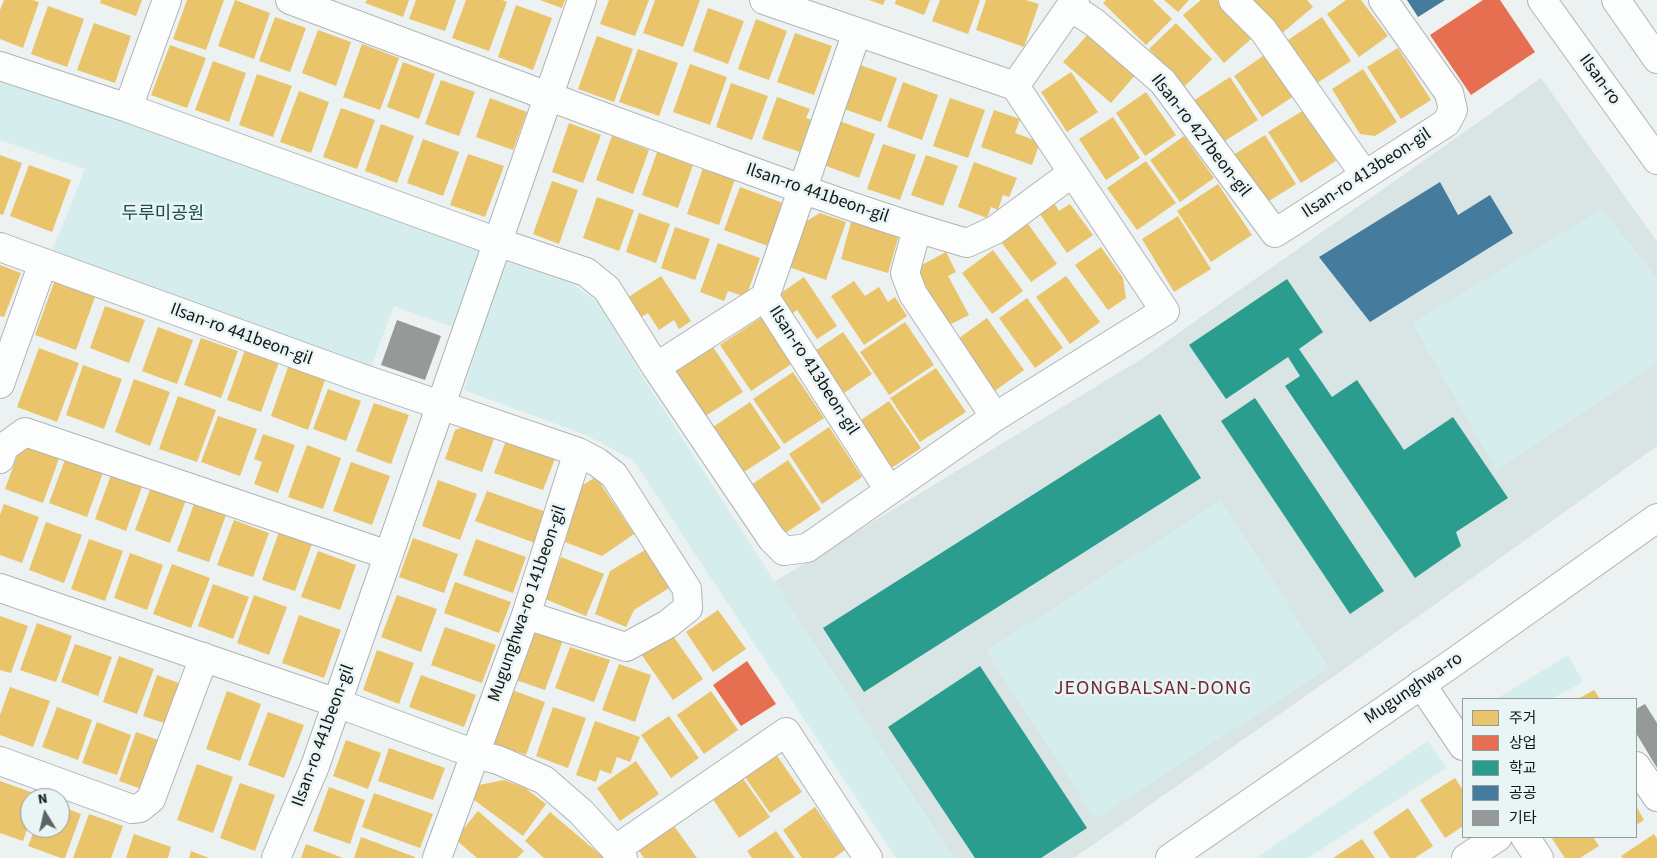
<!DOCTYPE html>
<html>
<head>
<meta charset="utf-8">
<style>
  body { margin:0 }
  #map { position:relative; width:1657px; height:858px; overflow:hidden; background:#ecf1f1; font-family:"Source Sans 3","Noto Sans KR",sans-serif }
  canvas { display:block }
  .legend { position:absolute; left:1462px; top:698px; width:175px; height:140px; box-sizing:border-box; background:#e9f4f4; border:1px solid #939b9b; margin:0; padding:6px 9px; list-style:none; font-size:15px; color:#121616 }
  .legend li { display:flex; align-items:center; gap:10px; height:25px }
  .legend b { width:25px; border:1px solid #939b9b }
  .north { position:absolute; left:20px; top:788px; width:50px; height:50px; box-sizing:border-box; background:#e9f4f4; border:1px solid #939b9b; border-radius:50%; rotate:351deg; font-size:14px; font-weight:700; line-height:20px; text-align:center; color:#121616 }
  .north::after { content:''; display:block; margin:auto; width:18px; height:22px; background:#5e6363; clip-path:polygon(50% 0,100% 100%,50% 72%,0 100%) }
</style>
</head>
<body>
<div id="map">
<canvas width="1657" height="858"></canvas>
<ul class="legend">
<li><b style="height:14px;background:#e9c46a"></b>주거</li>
<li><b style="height:14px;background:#e76f51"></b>상업</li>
<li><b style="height:14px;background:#2a9d8f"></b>학교</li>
<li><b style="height:14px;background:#457b9d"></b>공공</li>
<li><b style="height:14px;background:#959998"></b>기타</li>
</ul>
<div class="north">N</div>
</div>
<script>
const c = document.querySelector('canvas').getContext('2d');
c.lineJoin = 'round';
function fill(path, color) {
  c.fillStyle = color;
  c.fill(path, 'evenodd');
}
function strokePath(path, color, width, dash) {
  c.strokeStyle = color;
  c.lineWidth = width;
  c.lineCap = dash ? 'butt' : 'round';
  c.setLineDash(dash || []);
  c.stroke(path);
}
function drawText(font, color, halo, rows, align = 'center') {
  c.font = font + ' "Source Sans 3","Noto Sans KR",sans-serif';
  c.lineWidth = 5;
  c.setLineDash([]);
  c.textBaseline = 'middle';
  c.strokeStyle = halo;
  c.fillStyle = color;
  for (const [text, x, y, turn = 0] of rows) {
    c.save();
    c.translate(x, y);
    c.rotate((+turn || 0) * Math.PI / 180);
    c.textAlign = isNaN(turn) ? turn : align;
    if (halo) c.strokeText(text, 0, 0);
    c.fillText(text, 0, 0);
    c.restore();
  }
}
const built = new Path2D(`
  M1541,78L1657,242V446L1347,667L1074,858H953L774,582L1143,358Z`);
const green = new Path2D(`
  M0,79L114,116L480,250L472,281L455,328L394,306L369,372L50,256L85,169L0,140Z
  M1602,209L1657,278V362L1497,471L1412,323Z
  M504,261L569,282L598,302L644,379L953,858H896L633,460L586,435L464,390Z
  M1221,500L1329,668L1095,819L986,651Z
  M1568,655L1583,682L1551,699H1496Z
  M1428,741L1446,768L1308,858H1256Z`);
const homes = new Path2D(`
  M4,0H32L39,2L23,48L0,39V10Z
  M101,0H142L136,16L100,3Z
  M187,0H224L206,50L173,39Z
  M235,0L270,13L254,59L218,46Z
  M367,0H409L403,17L365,3Z
  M416,0H456L445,31L409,19Z
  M466,0H502L507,2L489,51L452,38Z
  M540,0H565L562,8Z
  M609,0H649L635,36L600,24Z
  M655,0H700L683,47L643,33Z
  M869,0H885L883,5Z
  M896,0H930L924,15L895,4Z
  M940,0H980L968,34L932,21Z
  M986,0H1026L1039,4L1024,47L976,30Z
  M1106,0H1153L1172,19L1146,45L1103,3Z
  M1164,0H1189L1178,12Z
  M1201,0H1217L1251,39L1224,63L1183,15Z
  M1253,0H1307L1313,7L1281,34Z
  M1346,0H1361L1388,36L1359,57L1327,14Z
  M516,5L552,18L533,70L498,57Z
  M48,6L84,19L67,67L31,54Z
  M708,8L744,21L728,64L693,51Z
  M275,17L306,28L290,72L259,61Z
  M1322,17L1351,61L1314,85L1285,42Z
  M756,19L787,31L769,80L738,69Z
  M94,23L131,36L115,83L77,70Z
  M1176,23L1212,59L1185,86L1149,49Z
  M318,30L351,42L336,86L302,73Z
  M1090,32L1137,73L1111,103L1063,62Z
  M795,33L832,46L814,95L777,82Z
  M597,36L633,49L614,102L578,89Z
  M362,44L399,58L380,110L343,97Z
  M170,45L206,58L187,108L151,95Z
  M1398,48L1431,100L1401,119L1367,67Z
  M638,49L678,63L659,116L619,102Z
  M1266,54L1294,96L1262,117L1234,76Z
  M213,61L246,73L229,122L195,110Z
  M403,62L435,74L419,119L387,107Z
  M690,64L727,77L710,125L673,112Z
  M860,65L897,78L881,122L844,109Z
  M1363,69L1397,122L1375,136L1360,134L1332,89Z
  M1071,72L1098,112L1067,132L1041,92Z
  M257,74L292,86L273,137L239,125Z
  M1230,77L1258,120L1220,144L1193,101Z
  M441,80L475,92L459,136L425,124Z
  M903,82L938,95L922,140L887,127Z
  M731,83L768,96L752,140L716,127Z
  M299,91L329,102L311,153L280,142Z
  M1146,92L1176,135L1145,156L1116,113Z
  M777,97L810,109L806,118L812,120L800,152L762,139Z
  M490,98L527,112L513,150L476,137Z
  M950,98L985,110L968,158L933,146Z
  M341,108L375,120L357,169L323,157Z
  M994,110L1020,119L1015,133L1040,142L1032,165L981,147Z
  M1304,110L1336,161L1301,183L1268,132Z
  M1113,117L1140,158L1106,180L1079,139Z
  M834,119L875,134L859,178L818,163Z
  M569,123L601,135L583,183L552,172Z
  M381,124L414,136L397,183L365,171Z
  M1265,135L1296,184L1261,206L1230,157Z
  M612,136L649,150L633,194L596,180Z
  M1184,136L1214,178L1180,202L1150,160Z
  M423,139L459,152L443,196L407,183Z
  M883,144L916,155L900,200L867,189Z
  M657,152L693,165L678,208L642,195Z
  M468,154L504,166L485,217L450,205Z
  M0,155L22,163L3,215L0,214Z
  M926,155L958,166L943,206L911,195Z
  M1146,161L1176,203L1137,230L1107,188Z
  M974,162L1017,178L1009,197L1003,195L998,210L991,207L987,218L958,207Z
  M29,165L71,180L52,232L10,216Z
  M703,168L735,179L719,225L687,214Z
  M552,181L578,190L559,244L533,234Z
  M1218,184L1252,235L1211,262L1177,211Z
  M740,187L783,203L768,246L724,230Z
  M597,197L634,210L619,251L583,238Z
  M1054,203L1059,211L1070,204L1093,235L1067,253L1039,213Z
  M639,213L670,224L656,263L626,252Z
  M820,213L846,222L826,280L789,267L805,222Z
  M1178,216L1211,269L1174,292L1142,239Z
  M851,222L899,235L888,273L841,259Z
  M1028,224L1057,264L1031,282L1002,243Z
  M675,227L710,239L695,280L661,268Z
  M718,243L760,258L746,297L728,291L724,301L700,292Z
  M1101,247L1123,278L1126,298L1108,310L1075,265Z
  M993,250L1023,291L992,314L962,273Z
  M946,252L956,272L948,276L969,315L947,326L916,268Z
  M0,265L21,273L4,317L0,316Z
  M661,276L691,321L679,329L674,320L659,330L648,313L640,318L627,298Z
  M1066,276L1100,322L1070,344L1036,297Z
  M804,277L837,326L817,339L797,310L791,314L778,295Z
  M55,280L96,294L76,350L35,335Z
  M854,281L865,296L879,287L888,302L895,297L907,316L864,345L831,296Z
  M1027,298L1063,348L1035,368L999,318Z
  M105,306L145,320L129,363L90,348Z
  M765,315L796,361L751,391L720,345Z
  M987,318L1024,370L992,393L955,341Z
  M905,322L934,365L889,395L860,352Z
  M158,327L193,340L177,384L142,371Z
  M843,332L872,374L841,395L812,353Z
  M201,338L238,351L221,398L184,385Z
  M711,344L743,392L704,417L672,370Z
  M39,348L79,363L57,422L17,407Z
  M245,350L279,362L261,412L227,400Z
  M289,364L326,377L308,430L271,416Z
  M83,365L122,379L104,429L66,415Z
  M936,368L966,412L920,442L890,398Z
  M793,372L824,418L784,444L753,399Z
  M134,379L170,392L150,446L115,432Z
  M328,389L361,401L346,441L313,429Z
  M178,396L216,410L197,462L159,449Z
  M889,401L921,448L890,469L858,422Z
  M750,402L781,448L744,472L713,427Z
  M374,403L409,415L391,464L356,451Z
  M218,416L257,429L240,476L201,462Z
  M467,426L495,436L482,472L445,459L455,430Z
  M829,427L862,477L822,504L789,454Z
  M263,434L295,445L278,493L254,484L262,462L254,459Z
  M507,438L556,456L543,490L494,473Z
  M23,440L61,453L43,503L5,489Z
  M307,445L341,458L323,509L288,497Z
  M66,457L104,470L87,517L49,503Z
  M788,460L821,509L784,534L751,485Z
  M351,462L390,476L372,525L333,511Z
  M111,475L142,487L126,531L95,519Z
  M596,477L634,534L602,556L565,542L581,486Z
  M438,480L477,494L460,540L422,526Z
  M151,487L186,500L170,543L135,530Z
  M487,491L546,512L535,543L475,521Z
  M4,504L39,517L22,563L0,555V515Z
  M194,504L226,515L209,562L177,551Z
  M234,520L269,533L253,577L217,565Z
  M46,522L82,535L64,583L29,570Z
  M280,529L313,541L295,591L262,580Z
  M413,538L458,554L444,593L399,577Z
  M89,539L123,551L105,601L71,589Z
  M476,539L526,557L513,593L463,575Z
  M645,550L669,588L634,610L626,627L595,614L610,571Z
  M318,551L356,565L340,610L301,597Z
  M130,553L163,565L147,610L114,598Z
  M561,557L604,574L586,616L543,598Z
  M172,564L210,578L191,628L153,614Z
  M455,582L511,602L499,633L444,613Z
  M213,584L249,597L233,639L198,626Z
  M254,595L287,607L269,655L237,643Z
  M397,595L437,609L421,652L381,637Z
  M718,610L746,649L713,672L686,632Z
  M299,615L341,630L324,678L282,663Z
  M0,616L28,626L11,673L0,670Z
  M37,623L72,636L56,682L20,670Z
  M445,627L496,645L482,683L431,665Z
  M529,627L563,640L545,690L510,678Z
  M671,633L703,679L673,700L641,654Z
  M75,644L112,657L98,696L61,682Z
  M570,647L610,660L594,702L555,688Z
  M377,650L414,663L399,704L363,690Z
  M119,656L154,669L137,714L103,702Z
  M619,664L651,675L635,722L602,710Z
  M157,675L190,687L176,727L143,716Z
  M421,675L476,695L464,727L409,707Z
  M10,687L50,701L33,747L0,735V715Z
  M509,689L545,702L526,755L489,742Z
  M1594,690L1600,699H1578Z
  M227,691L261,704L240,761L206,749Z
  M711,691L738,730L704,754L677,715Z
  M57,707L92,720L78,760L42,747Z
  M553,707L586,718L568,768L536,756Z
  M268,712L304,725L284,778L248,765Z
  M669,716L699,758L671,778L641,735Z
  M595,721L640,737L630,762L617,757L611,774L600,770L596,782L576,775Z
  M97,722L131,735L117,775L82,763Z
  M136,732L164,742L147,791L119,781Z
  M346,740L381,753L368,789L333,776Z
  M389,748L445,768L433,800L378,781Z
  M775,753L802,792L770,813L743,774Z
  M636,761L659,794L620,821L597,788Z
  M197,764L233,777L213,833L177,820Z
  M742,777L770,817L739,838L712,798Z
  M1455,778L1463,790V826L1445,838L1420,800Z
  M504,780L525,788L546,804L523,836L470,797L479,785Z
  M0,781L39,795L38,798H30V821L23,841L0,833Z
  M240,783L275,795L255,851L220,838Z
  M329,787L365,800L350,844L313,831Z
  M374,793L433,814L420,848L362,827Z
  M60,806L81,814L65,858H61L28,846L35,828H60Z
  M1636,806L1644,820L1636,825Z
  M815,807L845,850L834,858H802L783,830Z
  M1408,808L1433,846L1415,858H1390L1373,832Z
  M478,811L524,851L517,858H477L455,839Z
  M550,812L604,858H544L525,841Z
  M89,814L123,826L111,858H73Z
  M674,826L697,858H644L639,851Z
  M776,831L795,858H752L747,851Z
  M134,834L171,847L168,858H126Z
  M1654,834L1657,839V858H1623L1621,856Z
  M361,837L415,857V858H354Z
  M1551,837H1593L1599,846L1580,858H1565Z
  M1362,839L1375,858H1333Z
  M306,844L343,858H301Z
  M191,851L209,858H189Z`);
const shops = new Path2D(`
  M1483,0H1500L1535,52L1471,95L1430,35Z
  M747,661L776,704L741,726L713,685Z`);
const schools = new Path2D(`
  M1287,279L1323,332L1299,349L1332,397L1357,380L1404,450L1453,417L1508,498L1456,532L1461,546L1415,578L1285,386L1300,376L1288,357L1226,399L1189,345Z
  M1255,398L1384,591L1350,614L1221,421Z
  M1160,414L1201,478L864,692L823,628Z
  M980,666L1087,828L1041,858H975L888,727Z`);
const public = new Path2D(`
  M1407,0H1445L1418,17Z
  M1440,182L1458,215L1490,195L1513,233L1370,322L1319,257Z`);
const building = new Path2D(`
  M397,320L441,336L425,380L381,365Z
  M1645,704L1657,723V768L1636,733V709Z`);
const minor = new Path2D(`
  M290,0C423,50 557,100 691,149C782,182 873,216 967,243L995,230L1072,173
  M764,0L1015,86L1075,0
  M1233,0L1263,30L1364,174
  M1071,7L1095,23L1163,82L1275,233L1446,123L1453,110L1449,93L1383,0
  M857,32L765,297L889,490
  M0,66L128,108L506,245L586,272L607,289L656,367L772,539L784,551L807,548L995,417L1165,311L1015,86
  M128,108L167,0
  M917,229L905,273L913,294L995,417
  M0,247L364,379L578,452L597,462L614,475L687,589L688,608L668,624L626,647L526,615
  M656,367L765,297
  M0,384L43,263
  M0,459L4,447L25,432L388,555
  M0,588L337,703L475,754L498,760L544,780L581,812L623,858
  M1421,684L1463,746
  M0,761L132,809L140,808L151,799L204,657
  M1636,766L1657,797
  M1525,837L1539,858
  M616,849L786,732L868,858
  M276,858L315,766L582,0
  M437,858L526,615L578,452
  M1466,858L1498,837`);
const secondary = new Path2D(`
  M1170,858L1457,660L1657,518`);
const primary = new Path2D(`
  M1542,0L1657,160
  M1616,0L1657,59`);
const streetNames = [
  ["Ilsan-ro",1599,80,54],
  ["Ilsan-ro 427beon-gil",1200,136,52],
  ["Ilsan-ro 413beon-gil",1367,174,-33],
  ["Ilsan-ro 441beon-gil",817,194,19],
  ["Ilsan-ro 441beon-gil",241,335,20],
  ["Ilsan-ro 413beon-gil",813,371,57],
  ["Mugunghwa-ro 141beon-gil",528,604,-71],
  ["Mugunghwa-ro",1414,689,-34],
  ["Ilsan-ro 441beon-gil",324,736,-70]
];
const parkNames = [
  ["두루미공원",163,215]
];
const quarterNames = [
  ["JEONGBALSAN-DONG",1153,690]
];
fill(built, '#d8e5e4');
fill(green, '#d5eeed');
fill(homes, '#e9c46a');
fill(shops, '#e76f51');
fill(schools, '#2a9d8f');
fill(public, '#457b9d');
fill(building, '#959998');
strokePath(minor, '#b0b4b4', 30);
strokePath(secondary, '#b0b4b4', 30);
strokePath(primary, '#b0b4b4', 30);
strokePath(minor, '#fcfdfd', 28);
strokePath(secondary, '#fcfdfd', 28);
strokePath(primary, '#fcfdfd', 28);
drawText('18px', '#121616', '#e9f4f4', streetNames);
drawText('18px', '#184b4a', '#e9f4f4', parkNames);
c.letterSpacing = '1px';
drawText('20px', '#6f2834', '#e9f4f4', quarterNames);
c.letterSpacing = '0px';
</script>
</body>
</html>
